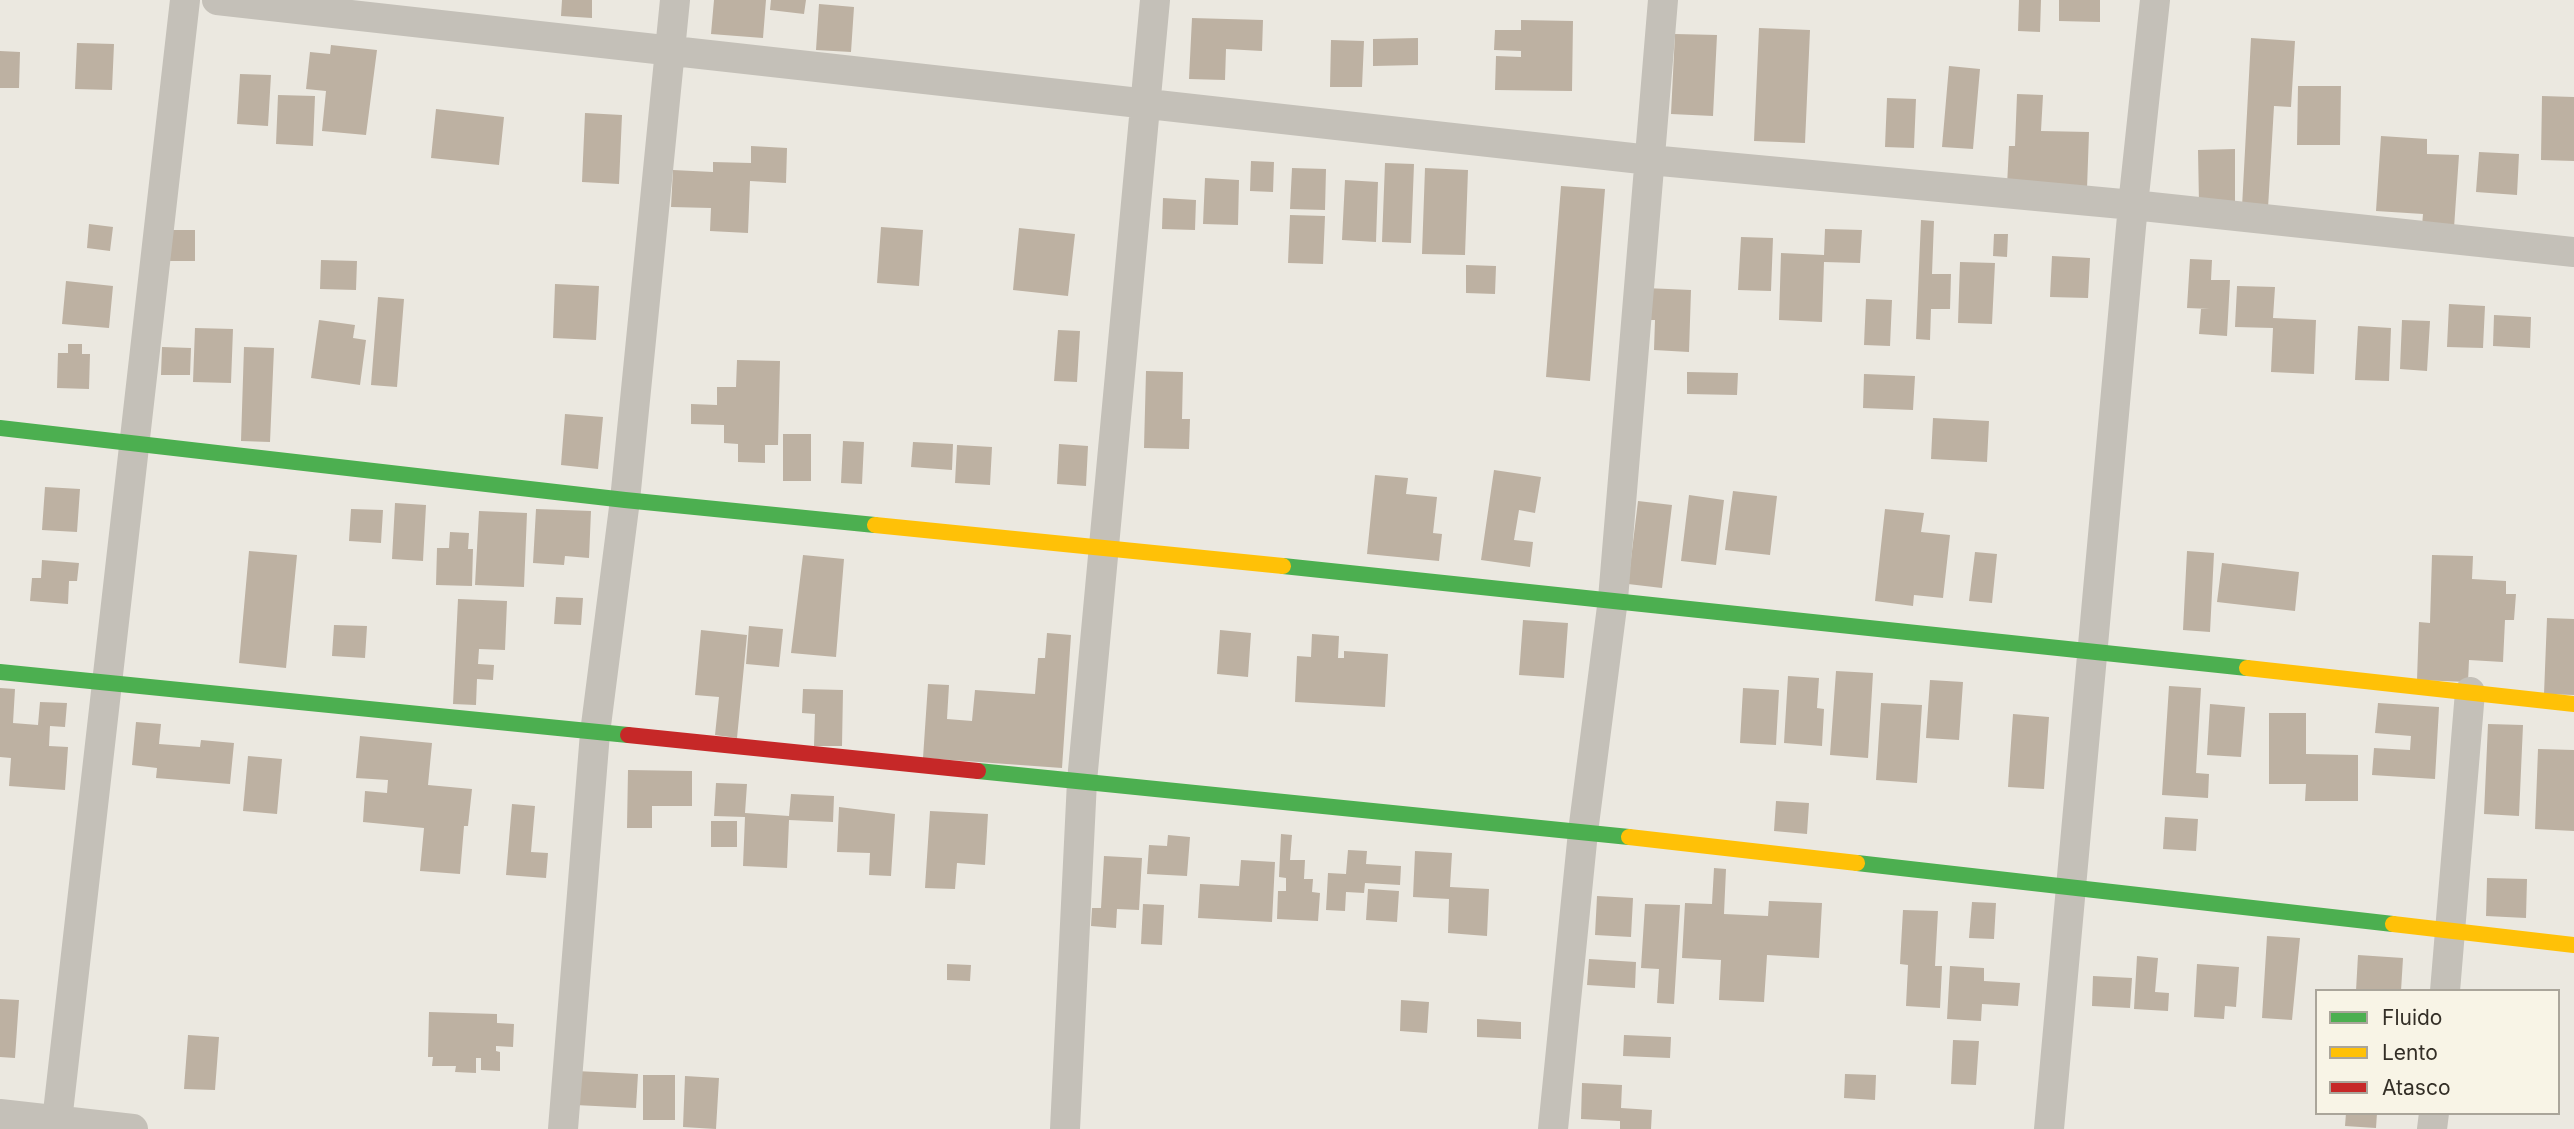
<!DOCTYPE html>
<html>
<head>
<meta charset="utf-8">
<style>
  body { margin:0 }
  #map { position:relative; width:2574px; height:1129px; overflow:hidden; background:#ebe8e0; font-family:Inter,sans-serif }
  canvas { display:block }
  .legend { position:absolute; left:2315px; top:989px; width:245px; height:126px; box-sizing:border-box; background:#f8f4e6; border:2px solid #aaa59a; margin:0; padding:9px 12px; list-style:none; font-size:21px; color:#342f27 }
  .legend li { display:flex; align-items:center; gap:14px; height:35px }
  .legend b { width:35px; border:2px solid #aaa59a }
</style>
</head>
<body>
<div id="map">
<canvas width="2574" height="1129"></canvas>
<ul class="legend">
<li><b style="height:9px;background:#4caf50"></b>Fluido</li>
<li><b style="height:9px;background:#ffc107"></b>Lento</li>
<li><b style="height:9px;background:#c62828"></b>Atasco</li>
</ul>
</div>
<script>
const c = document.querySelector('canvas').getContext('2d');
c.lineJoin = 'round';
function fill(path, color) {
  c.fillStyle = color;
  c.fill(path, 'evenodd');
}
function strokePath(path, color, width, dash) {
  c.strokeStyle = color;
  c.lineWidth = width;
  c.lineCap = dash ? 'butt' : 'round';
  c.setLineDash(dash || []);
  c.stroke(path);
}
const building = new Path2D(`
  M562,0H592V18L561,16Z
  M714,0H766L763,38L711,34Z
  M771,0H806L804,14L770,10Z
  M2019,0H2041L2040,32L2018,31Z
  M2059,0H2100V22L2059,21Z
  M819,4L854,7L851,52L816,50Z
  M1192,18L1263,20L1262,51L1226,49L1225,80L1189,79Z
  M1521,20L1573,21L1572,91L1495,90L1496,56L1521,57V51L1494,50L1495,30H1521Z
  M1759,28L1810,30L1805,143L1754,141Z
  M1675,34L1717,35L1713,116L1671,114Z
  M1418,38V65L1373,66V39Z
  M2251,38L2295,41L2291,107L2274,106L2268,208L2242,207Z
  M1331,40L1364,41L1362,87H1330Z
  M77,43L114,44L112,90L75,89Z
  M331,45L377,50L366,135L322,131L326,91L306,89L310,52L330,54Z
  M0,51L20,52L19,88H0Z
  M1949,66L1980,69L1973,149L1942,147Z
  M240,74L271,75L268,126L237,124Z
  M2298,86H2341L2340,145H2297Z
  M2017,94L2043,95L2041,131L2089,132L2087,189L2007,186L2009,146H2015Z
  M278,95L315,96L313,146L276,144Z
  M2542,96L2574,97V161L2541,160Z
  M1887,98L1916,99L1914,148L1885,147Z
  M436,109L504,117L499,165L431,158Z
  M585,113L622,115L619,184L582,182Z
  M2381,136L2427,139V154L2459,155L2454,228L2422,226L2423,214L2376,211Z
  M751,146L787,148L786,183L750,181L748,233L710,231L711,208L671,207L673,170L713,172V162L751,163Z
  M2235,149V204H2199L2198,150Z
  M2479,152L2519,154L2517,195L2476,192Z
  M1251,161L1274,162L1273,192L1250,191Z
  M1385,163L1414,164L1411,243L1382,242Z
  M1292,168L1326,169L1325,210L1290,209Z
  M1425,168L1468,170L1465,255L1422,254Z
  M1205,178L1239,180L1238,225L1203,224Z
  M1345,180L1378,182L1376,242L1342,240Z
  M1561,186L1605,189L1590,381L1546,377Z
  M1163,198L1196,200L1195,230L1162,229Z
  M1290,215L1325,216L1323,264L1288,263Z
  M1921,220L1934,221L1932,274H1951L1950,309H1931L1930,340L1916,339Z
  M89,224L113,227L110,251L87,248Z
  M881,227L923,230L919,286L877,283Z
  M1019,228L1075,234L1068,296L1013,290Z
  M1825,229L1862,230L1860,263L1824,262L1822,322L1779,320L1781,253L1824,255Z
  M166,230H195V261H166Z
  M1994,234H2008L2007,257L1993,256Z
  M1741,237L1773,238L1771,291L1738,290Z
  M2052,256L2090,258L2088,298L2050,297Z
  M2190,259L2212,260L2211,280H2230L2227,336L2199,334L2201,309H2210L2187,308Z
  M321,260L357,261L356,290L320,289Z
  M1960,262L1995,263L1992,324L1958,323Z
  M1466,265L1496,266L1495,294L1466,293Z
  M66,281L113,286L109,328L62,324Z
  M555,284L599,286L596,340L553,338Z
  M2237,286L2275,287L2273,318L2316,320L2314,374L2271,372L2273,328L2235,327Z
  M1645,288L1691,290L1689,352L1654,350L1655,320H1644Z
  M378,297L404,299L397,387L371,385Z
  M1866,299L1892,300L1890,346L1864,345Z
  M2449,304L2485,306L2483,348L2447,347Z
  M2494,315L2531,317L2530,348L2493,346Z
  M319,320L355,325L353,338L366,340L360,385L311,378Z
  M2402,320L2430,321L2427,371L2400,369Z
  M2358,326L2391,328L2389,381L2355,380Z
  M195,328L233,329L231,383L193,382Z
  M1058,330L1080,331L1077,382L1054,381Z
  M68,344H82V354H90L89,389L57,388L58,353H68Z
  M162,347L191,348L190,375H161Z
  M244,347L274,348L270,442L241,441Z
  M737,360L780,361L778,445H765V463L738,462V444L724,443V425L691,424V404L717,405V387H736Z
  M1146,371L1183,372L1182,419H1190L1189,449L1144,448Z
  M1687,372L1738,373L1737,395L1687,394Z
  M1864,374L1915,376L1913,410L1863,408Z
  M565,414L603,417L598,469L561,465Z
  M1933,418L1989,421L1987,462L1931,459Z
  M783,434H811V481H783Z
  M843,441L864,442L862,484L841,483Z
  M913,442L953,444L952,470L911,467Z
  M1059,444L1088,446L1086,486L1057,484Z
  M957,445L992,447L990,485L955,483Z
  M1494,470L1541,477L1535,513L1519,510L1514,540L1533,542L1530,567L1481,560Z
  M1375,475L1408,478L1406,494L1437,497L1433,533L1442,534L1439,561L1367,554Z
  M45,487L80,489L77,532L42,530Z
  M1733,491L1777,496L1770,555L1725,550Z
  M1689,495L1724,500L1716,565L1681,561Z
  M1638,501L1672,505L1662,588L1628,584Z
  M395,503L426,505L423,561L392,559Z
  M351,509L383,510L381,543L349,541Z
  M536,509L591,511L589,558L565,556L564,565L533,563Z
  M1885,509L1924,513L1921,532L1950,535L1943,598L1914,595L1913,606L1875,601Z
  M479,511L527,513L524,587L475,585Z
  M450,532L469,533L468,549H473L472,586L436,585L437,548H449Z
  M249,551L297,555L286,668L239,663Z
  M2187,551L2214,553L2210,632L2183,630Z
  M1975,552L1997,554L1992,603L1969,601Z
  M803,555L844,559L836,657L791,653Z
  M2432,555L2473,556L2472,579L2506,581V594H2516L2514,620H2505L2503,662L2469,660L2468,682L2417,680L2419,622L2430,623Z
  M42,560L79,563L77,581H69L68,604L30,601L32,578H41Z
  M2222,563L2299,572L2295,611L2217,602Z
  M556,597L583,598L581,625L554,624Z
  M458,599L507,601L505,650L479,649L478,664L494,665L493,680L477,679L476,705L453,704Z
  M2547,618L2574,619V695L2544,694Z
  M1523,620L1568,623L1564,678L1519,675Z
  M334,625L367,626L365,658L332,656Z
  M749,626L783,629L779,667L746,664Z
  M701,630L747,635L737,738L715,735L719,697L695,695Z
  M1220,630L1251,633L1248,677L1217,674Z
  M1047,633L1071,635L1062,768L923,758L928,684L949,685L947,719L972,721L975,690L1035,694L1038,658H1045Z
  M1312,634L1339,636L1338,658H1344V651L1388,654L1385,707L1295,702L1297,656L1311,657Z
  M1836,671L1873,673L1868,758L1830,755Z
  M1788,676L1819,678L1817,708L1824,709L1822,746L1784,743Z
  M1930,680L1963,682L1959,740L1926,738Z
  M2169,686L2201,688L2196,773L2209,774L2208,798L2162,795Z
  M0,688L15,689L13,723L38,725L40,702L67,703L65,727L50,726L49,746L68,747L65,790L9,786L11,758L0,757Z
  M1743,688L1779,690L1776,745L1740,743Z
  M803,689L843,690L842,746H814L815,714L802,713Z
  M1881,703L1922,705L1917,783L1876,780Z
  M2378,703L2439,707L2435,779L2372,775L2374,748L2410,750L2411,736L2375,733Z
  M2210,704L2245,707L2241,757L2207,755Z
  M2269,713H2306V754L2358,755V801H2305L2306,784H2269Z
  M2013,714L2049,717L2044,789L2008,787Z
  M136,722L161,724L159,744L200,747L201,740L234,743L230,784L156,778L157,768L132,765Z
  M2488,724L2523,725L2519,816L2484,814Z
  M360,736L432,743L428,785L472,789L468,826H464L460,874L420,871L424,828L363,822L365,791L387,793L388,780L356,778Z
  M2538,749L2574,750V831L2535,829Z
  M248,756L282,759L277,814L243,811Z
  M628,770L692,771V806H652V828H627Z
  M716,783L747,784L745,813L789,816L791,794L834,796L833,822L789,820L787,868L743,866L745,817L714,816Z
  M1776,801L1809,803L1807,834L1774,831Z
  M512,804L535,806L531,852L548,853L546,878L506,875Z
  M839,807L895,814L891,876L869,875L870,853L837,852Z
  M930,811L988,814L985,865L957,863L955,889L925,888Z
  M2165,817L2198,819L2196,851L2163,849Z
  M711,821H737V847H711Z
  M1281,834L1292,835L1290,860H1305L1304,879H1313L1312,892L1320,893L1318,921L1277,919L1278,891H1286V878L1279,877Z
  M1168,835L1190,837L1187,876L1147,874L1149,845L1167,846Z
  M1348,850L1367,851L1366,864L1401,866L1400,885L1365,883L1364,893L1346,892L1345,911L1326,910L1328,873L1346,874Z
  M1415,851L1452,853L1450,887L1489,889L1487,936L1448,933L1449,899L1413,897Z
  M1104,856L1142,858L1139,910L1117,909L1116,928L1091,926L1092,908H1101Z
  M1241,860L1275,862L1272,922L1198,918L1200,884L1239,886Z
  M1714,868L1726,869L1724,914L1768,916L1769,901L1822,903L1819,958L1767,955L1764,1002L1719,1000L1721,960L1682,958L1685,903L1712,904Z
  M2487,878L2527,879L2526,918L2486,916Z
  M1368,889L1399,891L1397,922L1366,920Z
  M1597,896L1633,898L1631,937L1595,935Z
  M1972,902L1996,903L1994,939L1969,938Z
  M1143,904L1164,905L1162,945L1141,944Z
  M1645,904L1680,905L1674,1004L1657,1003L1659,969L1641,968Z
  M1903,910L1938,911L1935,966H1942L1940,1008L1906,1006L1908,965L1900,964Z
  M2267,936L2300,938L2292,1020L2262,1018Z
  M2358,955L2403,958L2401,991H2356Z
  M2137,956L2158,958L2155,992L2169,993L2168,1011L2134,1009Z
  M1589,959L1636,962L1635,988L1587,985Z
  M947,964L971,965L970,981L947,980Z
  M2197,964L2239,967L2236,1007L2225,1006L2224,1019L2194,1017Z
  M1950,966L1984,968V981L2020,983L2018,1006L1982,1004L1981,1021L1947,1019Z
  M2093,976L2132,978L2130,1008L2092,1006Z
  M0,999L19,1000L15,1058L0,1057Z
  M1401,1000L1429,1002L1427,1033L1400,1031Z
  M429,1012L497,1014V1023L514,1024L513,1047L496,1046V1051L500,1052V1071L481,1070V1058H476V1073L455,1072L456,1066H432L433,1057H428Z
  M1477,1019L1521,1022V1039L1477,1037Z
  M188,1035L219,1037L215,1090L184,1089Z
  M1624,1035L1671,1037L1670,1058L1623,1056Z
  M1953,1040L1979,1041L1976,1085L1951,1084Z
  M576,1071L638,1074L636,1108L575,1105Z
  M1845,1074L1876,1075L1875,1100L1844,1098Z
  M643,1075H675V1120H643Z
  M685,1076L719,1078L716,1129L683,1127Z
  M1582,1083L1622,1085L1621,1108L1652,1110L1651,1129H1620V1121L1581,1119Z
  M2346,1113H2377L2376,1128L2345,1126Z`);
const street = new Path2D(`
  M217,0L1650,160L2133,205L2574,252
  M2445,991L2470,692
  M0,1114L133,1129
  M57,1121L185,0
  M563,1129L595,733L625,500L675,0
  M1065,1129L1082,781L1155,0
  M1553,1129L1583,832L1613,599L1663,0
  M2049,1129L2133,205L2155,0
  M2432,1129L2434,1113`);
const fast = new Path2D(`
  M0,428L625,500L875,525
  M1283,566L2247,668
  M0,672L628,735
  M978,771L1629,837
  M1857,863L2393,924`);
const slow = new Path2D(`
  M875,525L1283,566
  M2247,668L2574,704
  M1629,837L1857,863
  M2393,924L2574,945`);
const jam = new Path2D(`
  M628,735L978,771`);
fill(building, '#bdb1a2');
strokePath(street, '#c4c0b8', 30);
strokePath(fast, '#4caf50', 16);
strokePath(slow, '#ffc107', 16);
strokePath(jam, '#c62828', 16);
</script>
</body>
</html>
